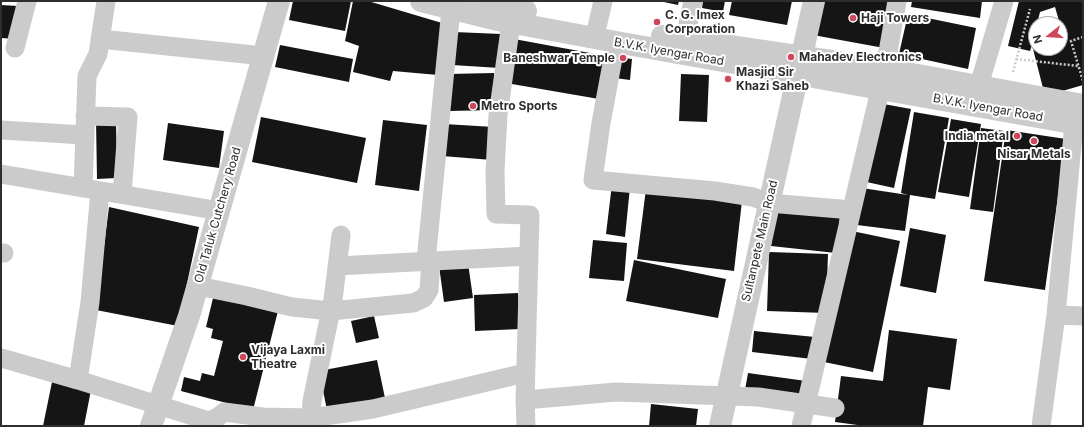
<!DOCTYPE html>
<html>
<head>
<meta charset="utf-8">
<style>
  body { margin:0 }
  #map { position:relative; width:1084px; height:427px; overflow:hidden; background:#fff; font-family:Inter,sans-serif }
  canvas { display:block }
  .frame { position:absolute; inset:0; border:2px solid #2e2e2e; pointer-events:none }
  .north { position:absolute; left:1028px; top:16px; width:40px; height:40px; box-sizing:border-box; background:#fff; border:1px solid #ababab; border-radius:50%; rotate:253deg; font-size:11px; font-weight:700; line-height:16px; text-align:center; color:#2e2e2e }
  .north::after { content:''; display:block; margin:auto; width:14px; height:18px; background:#cf475a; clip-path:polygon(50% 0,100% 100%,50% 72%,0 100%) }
</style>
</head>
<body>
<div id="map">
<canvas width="1084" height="427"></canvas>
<div class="frame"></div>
<div class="north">N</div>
</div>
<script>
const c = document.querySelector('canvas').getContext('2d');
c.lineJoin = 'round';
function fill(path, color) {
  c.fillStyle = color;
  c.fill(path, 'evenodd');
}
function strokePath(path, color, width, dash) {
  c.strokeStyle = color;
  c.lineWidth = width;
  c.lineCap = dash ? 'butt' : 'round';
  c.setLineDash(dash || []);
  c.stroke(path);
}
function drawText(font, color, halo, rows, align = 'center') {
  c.font = font + ' Inter,sans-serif';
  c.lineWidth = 4;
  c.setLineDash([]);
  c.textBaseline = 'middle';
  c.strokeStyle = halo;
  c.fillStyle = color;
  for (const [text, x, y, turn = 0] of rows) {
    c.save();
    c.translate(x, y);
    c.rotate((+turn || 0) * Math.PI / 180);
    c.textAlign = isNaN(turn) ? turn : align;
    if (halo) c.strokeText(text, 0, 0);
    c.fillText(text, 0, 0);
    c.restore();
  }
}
const building = new Path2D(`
  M293,1H351L345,31L289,20Z
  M353,1H368L442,23L438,75L393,71L390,81L353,72L359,46L345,41Z
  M659,1H679L678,5Z
  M703,1H725L723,12L702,8Z
  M732,1H792L787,25L729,15Z
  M819,1H893L884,48L813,35Z
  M912,1H982L980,18L911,7Z
  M1019,1H1083V85L1045,96L1032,45L1030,51L1008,46ZM1055,7L1059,21L1047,24H1060V48H1036V24H1037L1040,12Z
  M1,5L18,6L15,39L1,38Z
  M908,14L976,28L968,69L899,54Z
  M454,32L501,34L500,68L452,65Z
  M514,39L606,56L599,99L506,83Z
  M280,45L353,59L349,82L275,67Z
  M617,57L632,59L630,80L615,78Z
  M494,73L495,110L449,111L448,74Z
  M681,74L709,75L707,122L679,121Z
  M878,103L911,109L894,188L862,181Z
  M914,112L949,118L935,199L910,195L905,231L857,225L862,188L908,195L901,193Z
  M261,117L366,138L357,183L252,162Z
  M116,119L117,178L97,179L96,120Z
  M951,119L981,124L969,197L938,192Z
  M383,120L427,125L419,191L375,185Z
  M168,123L224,131L219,168L163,160Z
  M444,124L494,127L492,160L442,156Z
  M981,128L1004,131L993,212L970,209Z
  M1006,130L1066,139L1045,290L984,281Z
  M612,184L630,187L625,237L606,234Z
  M646,189L742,201L734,271L637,259Z
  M109,207L199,227L178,326L96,310Z
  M776,208L840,215L836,253L771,246Z
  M910,228L946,235L936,293L900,286Z
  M852,231L900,241L873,372L824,362Z
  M593,240L627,243L624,281L589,278Z
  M769,252L828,254L826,313L767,311Z
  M634,260L726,279L718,318L626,301Z
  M468,263L473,298L444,302L439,266Z
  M518,293L520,329L475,331L474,295Z
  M214,294L278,311L253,410L181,391L184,377L200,381L202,373L214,376L223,341L211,338L213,329L206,327Z
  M374,316L379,338L356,343L351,321Z
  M889,330L957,339L950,390L928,387L923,426H865L835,422L841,376L883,381Z
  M754,331L815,337L812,359L752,352Z
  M377,360L385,398L327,410L319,371Z
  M748,373L806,381L803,398L745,390Z
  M52,382L91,390L84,426H43Z
  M651,404L698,409L696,426H649Z`);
const path = new Path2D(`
  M1083,37L1071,41L1083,81
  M1016,59L1078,66
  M1013,72L1030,9`);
const minor = new Path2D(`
  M511,23L498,115L495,171L496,214L530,215L525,400L526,426
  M597,27L603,1
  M100,39L264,56
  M685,39L693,1
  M616,42L601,123L593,180L715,191L753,197L769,203L852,210
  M15,48L27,1
  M975,99L1004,1
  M85,116L128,117L122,194
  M1,130L84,135
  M1,174L220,211
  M83,188L87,76L98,54L106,1
  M1,253H4
  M426,261L451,9
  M337,266L529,256
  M198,286L247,296L292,307L331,311L413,303L424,298L429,290L431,261
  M1056,315L1083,316
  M1,358L78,380L209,421L218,417L224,412L263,417L311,418L373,409L525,373
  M78,380L90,302L100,191
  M525,400L616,392L758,397L835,408
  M310,426L312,401L333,300L341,235
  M801,426L885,69L897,1
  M1041,426L1056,315L1074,124`);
const tertiary = new Path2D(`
  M421,1L498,20L616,42L1083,125
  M484,1L526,11
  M662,36L885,69L1083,105
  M151,426L189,316L279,1
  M720,426L814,1`);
const markers = [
  [853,18,4,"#cf475a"],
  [657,22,4,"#cf475a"],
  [791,57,4,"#cf475a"],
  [623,58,4,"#cf475a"],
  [728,79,4,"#cf475a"],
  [473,106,4,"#cf475a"],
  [1017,136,4,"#cf475a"],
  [1034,141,4,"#cf475a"],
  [243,357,4,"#cf475a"]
];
const poiNames = [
  ["C. G. Imex",665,15],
  ["Corporation",665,29],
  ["Haji Towers",861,18],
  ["Mahadev Electronics",799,57],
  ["Baneshwar Temple",615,58,"right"],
  ["Masjid Sir",736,72],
  ["Khazi Saheb",736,86],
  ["Metro Sports",481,106],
  ["India metal",1009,136,"right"],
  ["Nisar Metals",1034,154,"center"],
  ["Vijaya Laxmi",251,350],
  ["Theatre",251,364]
];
const streetNames = [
  ["B.V.K. Iyengar Road",669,52,10],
  ["B.V.K. Iyengar Road",988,108,10],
  ["Old Taluk Cutchery Road",218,215,-74],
  ["Sultanpete Main Road",760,241,-77]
];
fill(building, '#151515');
strokePath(path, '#cbcbcb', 2.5, [2, 2]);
strokePath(minor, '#cbcbcb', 19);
strokePath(tertiary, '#cbcbcb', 22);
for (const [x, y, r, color] of markers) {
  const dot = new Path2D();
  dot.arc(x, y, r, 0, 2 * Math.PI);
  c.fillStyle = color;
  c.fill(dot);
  strokePath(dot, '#fff', 1.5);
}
drawText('bold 12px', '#2e2e2e', '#fff', poiNames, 'left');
drawText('12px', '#2e2e2e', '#fff', streetNames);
</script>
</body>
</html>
